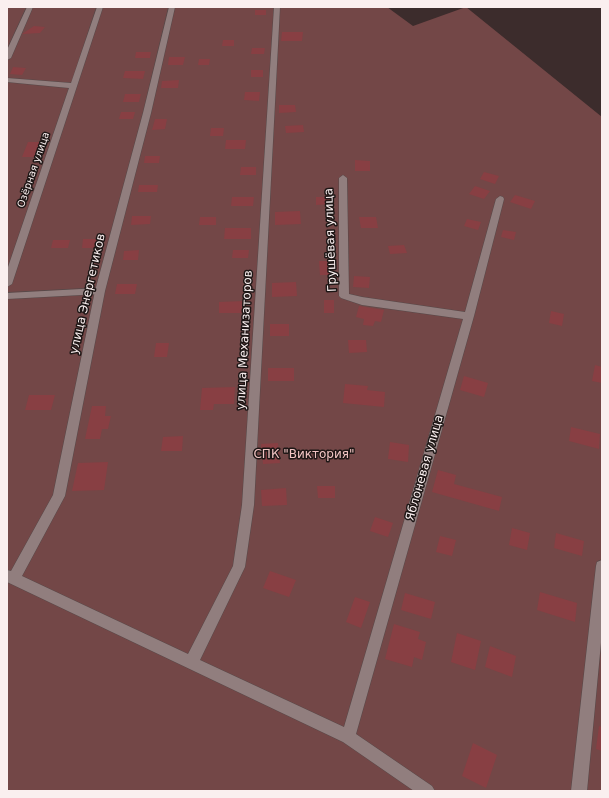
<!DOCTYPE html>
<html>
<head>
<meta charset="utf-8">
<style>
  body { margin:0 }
  #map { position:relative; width:609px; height:798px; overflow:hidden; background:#3c2c2c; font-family:"DejaVu Sans",sans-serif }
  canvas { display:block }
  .frame { position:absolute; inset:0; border:8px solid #faefef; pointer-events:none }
</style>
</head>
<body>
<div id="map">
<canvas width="609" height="798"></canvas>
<div class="frame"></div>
</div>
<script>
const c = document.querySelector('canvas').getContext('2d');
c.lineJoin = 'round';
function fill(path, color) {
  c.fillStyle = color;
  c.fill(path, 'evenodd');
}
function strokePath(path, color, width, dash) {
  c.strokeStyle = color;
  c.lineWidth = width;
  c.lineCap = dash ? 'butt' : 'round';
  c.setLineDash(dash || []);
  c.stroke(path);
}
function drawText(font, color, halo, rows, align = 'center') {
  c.font = font + ' "DejaVu Sans",sans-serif';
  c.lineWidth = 3;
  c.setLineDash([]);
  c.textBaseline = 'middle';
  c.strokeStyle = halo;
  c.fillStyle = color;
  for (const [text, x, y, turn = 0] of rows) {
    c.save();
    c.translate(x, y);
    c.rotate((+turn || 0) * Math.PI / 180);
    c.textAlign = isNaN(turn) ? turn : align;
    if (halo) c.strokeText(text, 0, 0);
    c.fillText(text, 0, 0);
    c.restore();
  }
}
const green = new Path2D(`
  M7,7H387L413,26L466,7L602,117V791H7Z`);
const building = new Path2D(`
  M255,10H266V15H255Z
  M34,26L45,27L40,33L22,34Z
  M282,32H303L302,41H281Z
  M223,40H234V46H222Z
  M252,48H265L264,54H251Z
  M136,52H151L150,58H135Z
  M169,57H185L183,65H168Z
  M199,59H210L209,65H198Z
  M13,67L26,68L22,75L10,74Z
  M251,70H263V77H251Z
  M125,71H145L143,79L123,78Z
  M179,80L178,88H161L162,81Z
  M245,92H260L259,101L244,100Z
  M125,94H141L139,102H123Z
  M279,105H295L296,112L279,113Z
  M121,112H135L133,119H119Z
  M155,119H167L165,129L152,130Z
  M303,125L304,132L286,133L285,126Z
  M211,128H224L223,136H210Z
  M226,140H246L245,149H225Z
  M28,142H43L37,157H22Z
  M145,156H160L159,163H144Z
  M355,160L370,161V171H355Z
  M241,167H256V175H240Z
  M484,172L499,176L495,184L480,179Z
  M139,185H158L157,192H138Z
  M475,186L490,191L484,199L469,194Z
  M515,195L535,201L531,209L510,202Z
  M232,197H254L253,206H231Z
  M316,197H330L331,204L316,205Z
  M300,211L301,224L275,225V212Z
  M132,216H151L150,224L131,225Z
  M200,217H216V225H199Z
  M359,217H376L378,228H361Z
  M467,219L481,222L478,230L464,226Z
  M225,228H251V239H224Z
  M503,230L516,232L514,240L501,237Z
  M83,239H100L98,248H82Z
  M53,240H70L68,248H51Z
  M404,245L407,253L390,254L388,246Z
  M139,250L138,260H123L124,251Z
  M233,250H249L248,258H232Z
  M319,261H333L334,275H320Z
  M354,276L370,277L369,288L353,287Z
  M296,282L297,296L272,297V283Z
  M117,284H137L135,294H115Z
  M324,300H334V313H324Z
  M245,301L244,313H219V302Z
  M359,306L384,310L381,322L375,321L373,326L363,325L364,319L356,317Z
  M551,311L564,314L562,326L549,323Z
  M270,324H289V336H270Z
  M348,340H366L367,352L349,353Z
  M156,343H169L167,357H154Z
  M595,365L602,367V383L592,381Z
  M268,368H294V381H268Z
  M464,376L488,383L484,397L460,390Z
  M345,384L368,386L367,390L385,392L384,407L343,403Z
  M235,387L234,404H214L213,410H200L202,388Z
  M29,395H55L51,410H25Z
  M92,406H106L105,416H111L108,429H102L100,439H85Z
  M571,427L600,434L599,449L569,441Z
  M183,436L182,451H161L163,437Z
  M390,442L409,445L408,462L388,459Z
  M278,443L280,463L263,464L261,444Z
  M108,462L104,490L72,491L78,463Z
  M438,470L456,475L454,484L502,497L499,511L432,492Z
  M317,486H335V498H318Z
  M286,488L287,505L262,506L261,490Z
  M375,517L393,523L388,537L370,531Z
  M512,528L530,533L527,550L509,545Z
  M556,533L584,541L582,556L554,548Z
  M440,536L456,540L452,556L436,552Z
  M270,571L296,580L289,597L263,588Z
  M540,592L577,603L575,622L537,610Z
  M405,593L435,602L431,619L401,610Z
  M355,597L370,602L361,628L346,622Z
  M394,624L420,632L418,639L426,642L422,660L414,657L412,667L385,659Z
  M457,633L481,641L475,670L451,662Z
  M490,646L516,656L512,677L485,667Z
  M599,726L602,727V751L596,749Z
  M473,743L497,755L486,788L462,776Z`);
const service = new Path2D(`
  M100,288L104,291L100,294L7,299V293Z`);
const minor = new Path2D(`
  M27,7H33L11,58L7,60V50Z
  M97,7H103L12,284L7,287V270L69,88L7,82V78L71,83Z
  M169,7H175L151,113L105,291L65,496L22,576L188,654L233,566L242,505L274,7H280L254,505L245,567L200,660L344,727L463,319L362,305L341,298L339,296V178L343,175L347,178L349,294L362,297L465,312L496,199L500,196L503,197L504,199L474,316L356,734L432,786L435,791H414L343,742L7,582V570L11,571L53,495L95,291L143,113Z
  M602,560V632L587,791H571L596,566L597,562Z`);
const farStreetnames = [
  ["Озёрная улица",34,170,-71]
];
const streetNames = [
  ["Грушёвая улица",331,240,-92],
  ["улица Энергетиков",88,294,-77],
  ["улица Механизаторов",245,340,-87],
  ["Яблоневая улица",425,468,-74]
];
const parkNames = [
  ["СПК \"Виктория\"",304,455]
];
fill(green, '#734747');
fill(building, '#883f43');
strokePath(service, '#564949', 1);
strokePath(minor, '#564949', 1);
fill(service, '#917e7e');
fill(minor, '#917e7e');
drawText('10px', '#faefef', '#1e1716', farStreetnames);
drawText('12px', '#faefef', '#1e1716', streetNames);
drawText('12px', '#f1c4c3', '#1e1716', parkNames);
</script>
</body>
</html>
